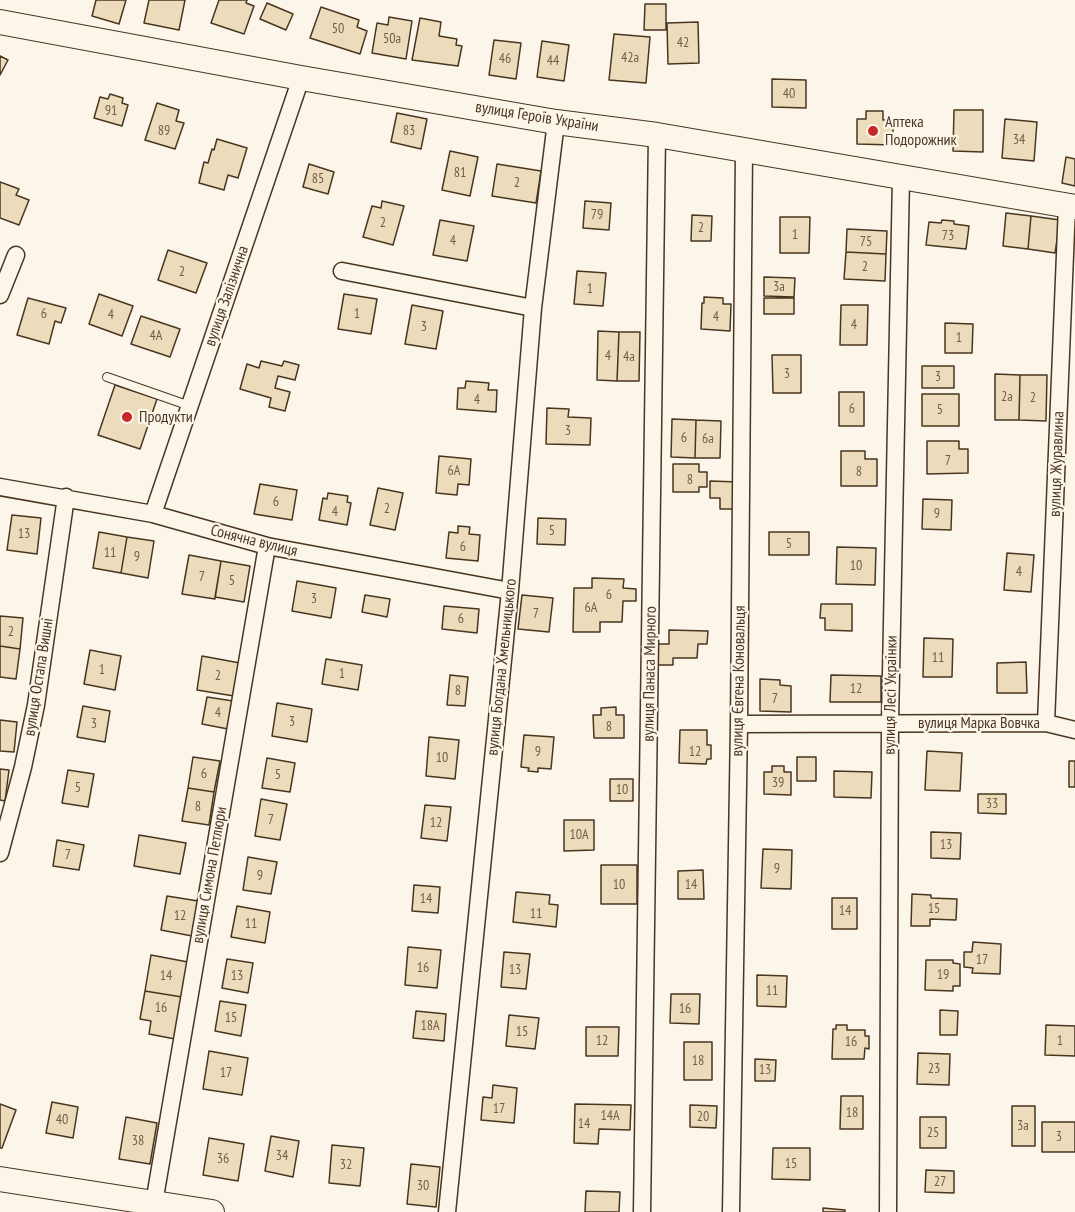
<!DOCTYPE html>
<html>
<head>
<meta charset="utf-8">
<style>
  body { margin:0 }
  canvas { display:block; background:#fbf6e9 }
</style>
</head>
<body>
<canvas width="1075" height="1212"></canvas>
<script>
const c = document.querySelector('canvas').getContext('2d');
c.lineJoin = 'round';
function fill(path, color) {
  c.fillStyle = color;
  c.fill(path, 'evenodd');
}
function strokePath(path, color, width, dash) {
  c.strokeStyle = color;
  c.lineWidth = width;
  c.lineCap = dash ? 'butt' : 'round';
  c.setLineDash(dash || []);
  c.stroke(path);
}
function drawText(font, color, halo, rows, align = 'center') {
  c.font = font + ' "PT Sans Narrow",sans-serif';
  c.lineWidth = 4.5;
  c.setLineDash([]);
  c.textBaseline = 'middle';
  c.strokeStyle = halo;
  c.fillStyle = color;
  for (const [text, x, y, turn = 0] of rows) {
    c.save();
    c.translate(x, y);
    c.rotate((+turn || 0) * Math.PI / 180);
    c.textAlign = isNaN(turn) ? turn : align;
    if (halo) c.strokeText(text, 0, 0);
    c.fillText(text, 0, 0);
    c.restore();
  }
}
const building = new Path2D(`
  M96,0H126L119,24L92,16Z
  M149,0H185L179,30L144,23Z
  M219,0H247L246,3L254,6L244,34L211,23Z
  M267,3L293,14L286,30L260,19Z
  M645,4H666V30H644Z
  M321,7L359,20L357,27L367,31L360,54L310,38Z
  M389,17L412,21L406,59L372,53L377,23L388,25Z
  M420,18L441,22L439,36L457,39L456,45L462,46L458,66L412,60Z
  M698,22L699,63L668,64L667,23Z
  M614,34L650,37L646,83L609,80Z
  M494,40L521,43L516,79L489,75Z
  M542,41L569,45L564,81L537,77Z
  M0,56L8,60L0,75Z
  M772,79L806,80V108L772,107Z
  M110,94L123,98L122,103L128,105L122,126L94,118L100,97L108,99Z
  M157,103L179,110L176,121L184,123L175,149L145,140Z
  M954,110H983V152L953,151Z
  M866,111H883V120H893V145L857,144V119H866Z
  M397,113L427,119L421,149L391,142Z
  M1005,119L1037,122L1034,161L1002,158Z
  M217,139L247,148L238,178L228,175L224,190L199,183L204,162L208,163L212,149L214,150Z
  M450,151L478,157L470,196L442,190Z
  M1066,157L1075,159V186L1062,183Z
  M309,164L334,172L328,194L303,187Z
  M497,164L541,171L536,203L492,196Z
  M0,182L19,189L16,195L29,200L19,225L0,218Z
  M382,201L404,206L393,245L363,237L372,206L381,208Z
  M585,201L611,203L609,230L583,228Z
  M1006,213L1031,216L1028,249L1003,246Z
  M692,215L712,216L711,241H691Z
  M1031,216L1060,220L1055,253L1028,249Z
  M780,217H810L809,253H780Z
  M440,220L474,226L467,261L433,255Z
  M942,220L954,221V224L969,226L966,249L926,245L929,222L941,223Z
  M847,229L887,231L886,254L846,252Z
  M168,250L207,263L196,293L158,280Z
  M846,252L886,254L885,281L844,279Z
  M577,271L606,273L603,306L574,304Z
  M764,277L795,278L794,297L764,296Z
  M99,294L133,306L122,336L89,324Z
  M344,294L377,299L371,334L338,329Z
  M704,297L723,298V304H731L730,331L701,329L702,303H704Z
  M28,298L66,308L61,323L55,321L49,344L17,335Z
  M764,298H794V314H764Z
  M412,305L443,311L436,349L405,344Z
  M841,305H868L867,345H840Z
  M141,316L180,329L170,357L131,344Z
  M945,323L973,324L972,353H945Z
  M598,331L619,332L617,381L597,380Z
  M619,332H640L639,381H617Z
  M772,355H801V393H773Z
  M261,361L282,366L284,361L299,365L295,380L278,376L275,388L290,392L285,411L269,407L271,398L240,389L247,364L259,368Z
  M922,366H954V388H922Z
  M995,374L1020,375L1019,420H995Z
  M1020,375H1047L1046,421L1019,420Z
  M466,381L489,383L488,390H497L496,412L457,409L458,388H465Z
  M115,385L157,399L140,449L98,435Z
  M839,392H864V426H839Z
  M922,394H959V426H922Z
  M547,408L569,409L568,417L591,418L590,445L546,444Z
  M672,419L696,420L695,458L671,457Z
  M696,420L721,421L720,458H695Z
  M927,441H959V449H968V473L927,474Z
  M841,451H865V459H877V486H841Z
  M439,456L471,459L469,485L458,484L457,495L436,493Z
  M673,464H699V472H707V487H699V492H673Z
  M710,481L739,482V509H720V498H710Z
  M260,484L297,490L292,520L254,514Z
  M378,488L403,493L395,530L370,525Z
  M328,493L348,496L347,502L351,503L347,525L319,520L323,498L327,499Z
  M923,499L952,500L951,530L922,529Z
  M12,515L41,518L37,554L7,550Z
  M538,518L566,519L565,545L537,544Z
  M458,526L470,527L469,534L480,535L478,561L446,558L449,532L458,533Z
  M99,532L127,537L121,573L93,568Z
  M769,532H809V555H769Z
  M127,537L154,541L148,578L121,573Z
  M837,547L876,548L875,585L836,584Z
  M1007,553L1034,555L1031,592L1004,590Z
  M189,555L221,561L215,599L182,594Z
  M221,561L250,566L244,602L215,597Z
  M592,578L624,579L623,588L636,589V601H623L622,622H600V632H573L574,588H592Z
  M297,581L336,588L331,618L292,611Z
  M365,595L390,599L387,617L362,612Z
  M522,595L553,598L549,632L518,629Z
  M821,604H852V631L825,630V618H820Z
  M444,606L479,609L477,633L442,629Z
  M0,616L23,618L20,649L0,646Z
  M669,630L708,631L707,644H698L697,658H673V665H657V644H669Z
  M924,638L953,639L952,677H923Z
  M0,646L20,649L16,679L0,677Z
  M90,650L121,656L115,690L84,684Z
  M202,656L240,663L234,696L197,690Z
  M326,659L362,665L358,690L322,684Z
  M1026,662L1027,693H997V663Z
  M450,675L468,677L465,706L447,705Z
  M831,675L881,676V702H830Z
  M760,679L780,680V685L791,686V712L760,711Z
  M207,697L233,701L228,729L202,724Z
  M277,703L312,709L307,742L272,736Z
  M83,706L110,711L105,742L77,737Z
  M616,707V715H624V738H594L593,715H601V708Z
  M0,720L17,722L14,752L0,751Z
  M680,730H707V745H711V759H707L706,764L679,763Z
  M524,735L554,737L551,769L538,768V772L528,771L529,768L521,767Z
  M429,737L459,740L455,779L426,776Z
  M927,751L962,753L960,791L925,790Z
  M193,757L220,761L214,792L188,788Z
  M797,757H816V781H797Z
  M267,758L295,763L290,792L262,788Z
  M1069,761H1075V787H1069Z
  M772,766H784V772H791V795L764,794V772H772Z
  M0,769L9,770L5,801L0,800Z
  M68,770L94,774L88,807L62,803Z
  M834,771L872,772L871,798L834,797Z
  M610,779H633V801H610Z
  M188,788L214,792L209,825L182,821Z
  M978,794H1006V814L978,813Z
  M261,799L287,804L280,840L255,836Z
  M425,805L451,807L447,841L421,838Z
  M564,820H594V850L564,851Z
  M931,832L961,833L960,859L931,858Z
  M139,835L186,843L180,874L134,866Z
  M57,840L84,845L79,870L53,866Z
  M763,849L792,850L791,889L761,888Z
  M248,857L277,862L271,894L243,890Z
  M601,865H637V904H601Z
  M703,870L704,899H678V871Z
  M414,885L440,887L438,913L412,911Z
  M516,892L550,895L549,904L558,905L556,927L513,922Z
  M912,894L931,895V898L957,899L956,920L930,919V926H911Z
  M167,896L198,901L192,936L161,930Z
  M832,898H857V929H832Z
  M237,906L270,912L265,943L231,937Z
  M973,942L1001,944L1000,974L972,973L973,968L964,967V952H972Z
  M408,947L441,950L437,988L405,985Z
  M504,952L530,954L526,989L501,987Z
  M151,955L188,962L182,997L145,991Z
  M227,959L253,963L248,993L222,988Z
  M926,960H953V963L960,964V986H953V991L925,990Z
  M757,975L787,976L786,1007L757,1006Z
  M145,991L182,997L175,1039L149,1034L151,1021L140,1019Z
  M671,994H700L699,1024L670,1023Z
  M220,1001L246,1005L241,1036L215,1031Z
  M940,1010L958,1011L957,1035H940Z
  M416,1011L446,1014L444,1041L413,1038Z
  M509,1015L539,1018L535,1049L506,1046Z
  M836,1025H847V1030H865V1036H869V1049L865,1048L864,1059H832L833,1029H836Z
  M1046,1025L1075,1026V1056L1045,1055Z
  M586,1027H619L618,1056H586Z
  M684,1042H712V1080H684Z
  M209,1051L248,1058L242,1095L203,1089Z
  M918,1053L950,1054L949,1085L917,1084Z
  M755,1059L776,1060L775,1081H755Z
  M493,1085L517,1088L514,1123L481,1120L483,1097L492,1098Z
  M841,1096H863V1129H840Z
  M52,1102L78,1107L73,1138L46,1133Z
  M0,1104L16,1110L2,1148H0Z
  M575,1104L631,1105L630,1130L599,1129L598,1144L574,1143Z
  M690,1105L717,1106L716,1128L690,1127Z
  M1012,1106H1035V1146H1012Z
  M126,1117L157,1123L150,1164L119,1159Z
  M920,1117H946V1148H920Z
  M1042,1122H1075V1152H1042Z
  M271,1136L299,1141L293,1177L265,1171Z
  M209,1138L244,1144L238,1181L203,1175Z
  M332,1145L364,1148L360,1186L329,1183Z
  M773,1148H810V1180L772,1179Z
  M411,1164L440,1167L436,1207L407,1204Z
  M926,1170L954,1171V1193L925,1192Z
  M586,1191L620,1192L619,1212H585Z
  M823,1208L845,1210V1212H823Z`);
const lane = new Path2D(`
  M107,377L190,406`);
const street = new Path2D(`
  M342,271L533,308
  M0,295L16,255
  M0,487L153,514L267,546L510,591
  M153,514L301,78
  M1046,723L1067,205
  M739,724L1046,723L1075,730
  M0,853L23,767L36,705L66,497
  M154,1203L267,546
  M447,1212L510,591L533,308L556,122
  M642,1212L657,135
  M731,1212L739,724L744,150
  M888,1212L890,722L901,178`);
const secondary = new Path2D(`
  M0,22L301,78L556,122L657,135L1075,207
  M0,1179L212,1212`);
const markers = [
  [873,131,6,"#c62828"],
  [127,417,6,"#c62828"]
];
const numberNames = [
  ["50",338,29],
  ["50а",392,39],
  ["42",683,43],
  ["42а",630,58],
  ["46",505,59],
  ["44",553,61],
  ["40",789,94],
  ["91",111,111],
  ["89",164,131],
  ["83",409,131],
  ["34",1019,140],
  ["81",460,173],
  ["85",318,179],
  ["2",517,183],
  ["79",597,215],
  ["2",383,223],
  ["2",701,228],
  ["1",795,235],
  ["73",948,236],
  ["4",453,241],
  ["75",866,242],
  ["2",865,267],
  ["2",182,272],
  ["3а",779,287],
  ["1",590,289],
  ["6",44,314],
  ["1",357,314],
  ["4",111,315],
  ["4",716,317],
  ["4",854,325],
  ["3",424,327],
  ["4А",156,336],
  ["1",959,338],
  ["4",608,356],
  ["4а",629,357],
  ["3",787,374],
  ["3",938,377],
  ["2а",1007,397],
  ["2",1033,398],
  ["4",477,400],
  ["6",852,409],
  ["5",940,410],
  ["3",568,431],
  ["6",684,438],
  ["6а",708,439],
  ["7",948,461],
  ["6А",454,471],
  ["8",859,472],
  ["8",690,480],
  ["6",276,502],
  ["2",387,509],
  ["4",335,512],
  ["9",937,514],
  ["5",552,531],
  ["13",24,534],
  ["5",789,544],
  ["6",463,547],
  ["11",110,553],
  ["9",137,557],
  ["10",856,566],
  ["4",1019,572],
  ["7",202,577],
  ["5",232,581],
  ["6",609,595],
  ["3",314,599],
  ["6А",591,608],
  ["7",536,614],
  ["6",461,619],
  ["2",11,632],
  ["11",938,658],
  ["1",102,670],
  ["1",342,674],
  ["2",218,676],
  ["12",856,689],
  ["8",458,691],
  ["7",775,699],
  ["4",218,713],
  ["3",292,722],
  ["3",94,724],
  ["8",609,727],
  ["9",538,752],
  ["12",695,752],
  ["10",442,758],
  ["6",204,774],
  ["5",278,775],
  ["39",778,783],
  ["5",78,788],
  ["10",622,790],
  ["33",992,804],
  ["8",198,807],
  ["7",271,820],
  ["12",436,823],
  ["10А",579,835],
  ["13",946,845],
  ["7",68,855],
  ["9",777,869],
  ["9",260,876],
  ["10",619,885],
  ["14",691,885],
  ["14",426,899],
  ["15",934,909],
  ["14",845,911],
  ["11",536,914],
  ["12",180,916],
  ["11",251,924],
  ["17",982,960],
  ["16",423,968],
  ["13",515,970],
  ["19",943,975],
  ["14",166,976],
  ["13",237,976],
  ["11",772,991],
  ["16",161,1008],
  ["16",685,1009],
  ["15",231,1018],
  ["18А",430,1026],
  ["15",522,1032],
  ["12",602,1041],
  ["1",1060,1041],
  ["16",851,1042],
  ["18",698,1061],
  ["23",934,1069],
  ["13",765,1070],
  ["17",226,1073],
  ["17",499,1109],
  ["18",852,1113],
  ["14А",610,1116],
  ["20",703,1117],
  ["40",62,1120],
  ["14",584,1124],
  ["3а",1023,1126],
  ["25",933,1133],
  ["3",1059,1137],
  ["38",138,1141],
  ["34",282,1156],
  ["36",223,1159],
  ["15",791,1164],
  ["32",346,1165],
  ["27",940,1182],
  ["30",423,1186]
];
const streetNames = [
  ["вулиця Героїв України",537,117,9],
  ["вулиця Залізнична",227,296,-71],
  ["вулиця Журавлина",1057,464,-88],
  ["Сонячна вулиця",254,541,14],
  ["вулиця Богдана Хмельницького",502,667,-84],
  ["вулиця Панаса Мирного",650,674,-89],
  ["вулиця Остапа Вишні",39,677,-81],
  ["вулиця Євгена Коновальця",739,681,-89],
  ["вулиця Лесі Українки",891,695,-89],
  ["вулиця Марка Вовчка",979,723],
  ["вулиця Симона Петлюри",210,875,-80]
];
const poiNames = [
  ["Аптека",885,122],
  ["Подорожник",885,140],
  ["Продукти",139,417]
];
fill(building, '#ecdcbc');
strokePath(building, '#4a3520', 1.5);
strokePath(lane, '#4a3520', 10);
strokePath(street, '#4a3520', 19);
strokePath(secondary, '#4a3520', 26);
strokePath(lane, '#fbf6e9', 8);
strokePath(street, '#fbf6e9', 16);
strokePath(secondary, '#fbf6e9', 24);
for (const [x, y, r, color] of markers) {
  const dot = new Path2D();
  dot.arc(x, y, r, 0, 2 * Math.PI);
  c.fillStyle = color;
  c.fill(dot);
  strokePath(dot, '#fbf6e9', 2);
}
drawText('14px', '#725f47', null, numberNames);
drawText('16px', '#4a3520', '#fbf6e9', streetNames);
drawText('16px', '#4a3520', '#fbf6e9', poiNames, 'left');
</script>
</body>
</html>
